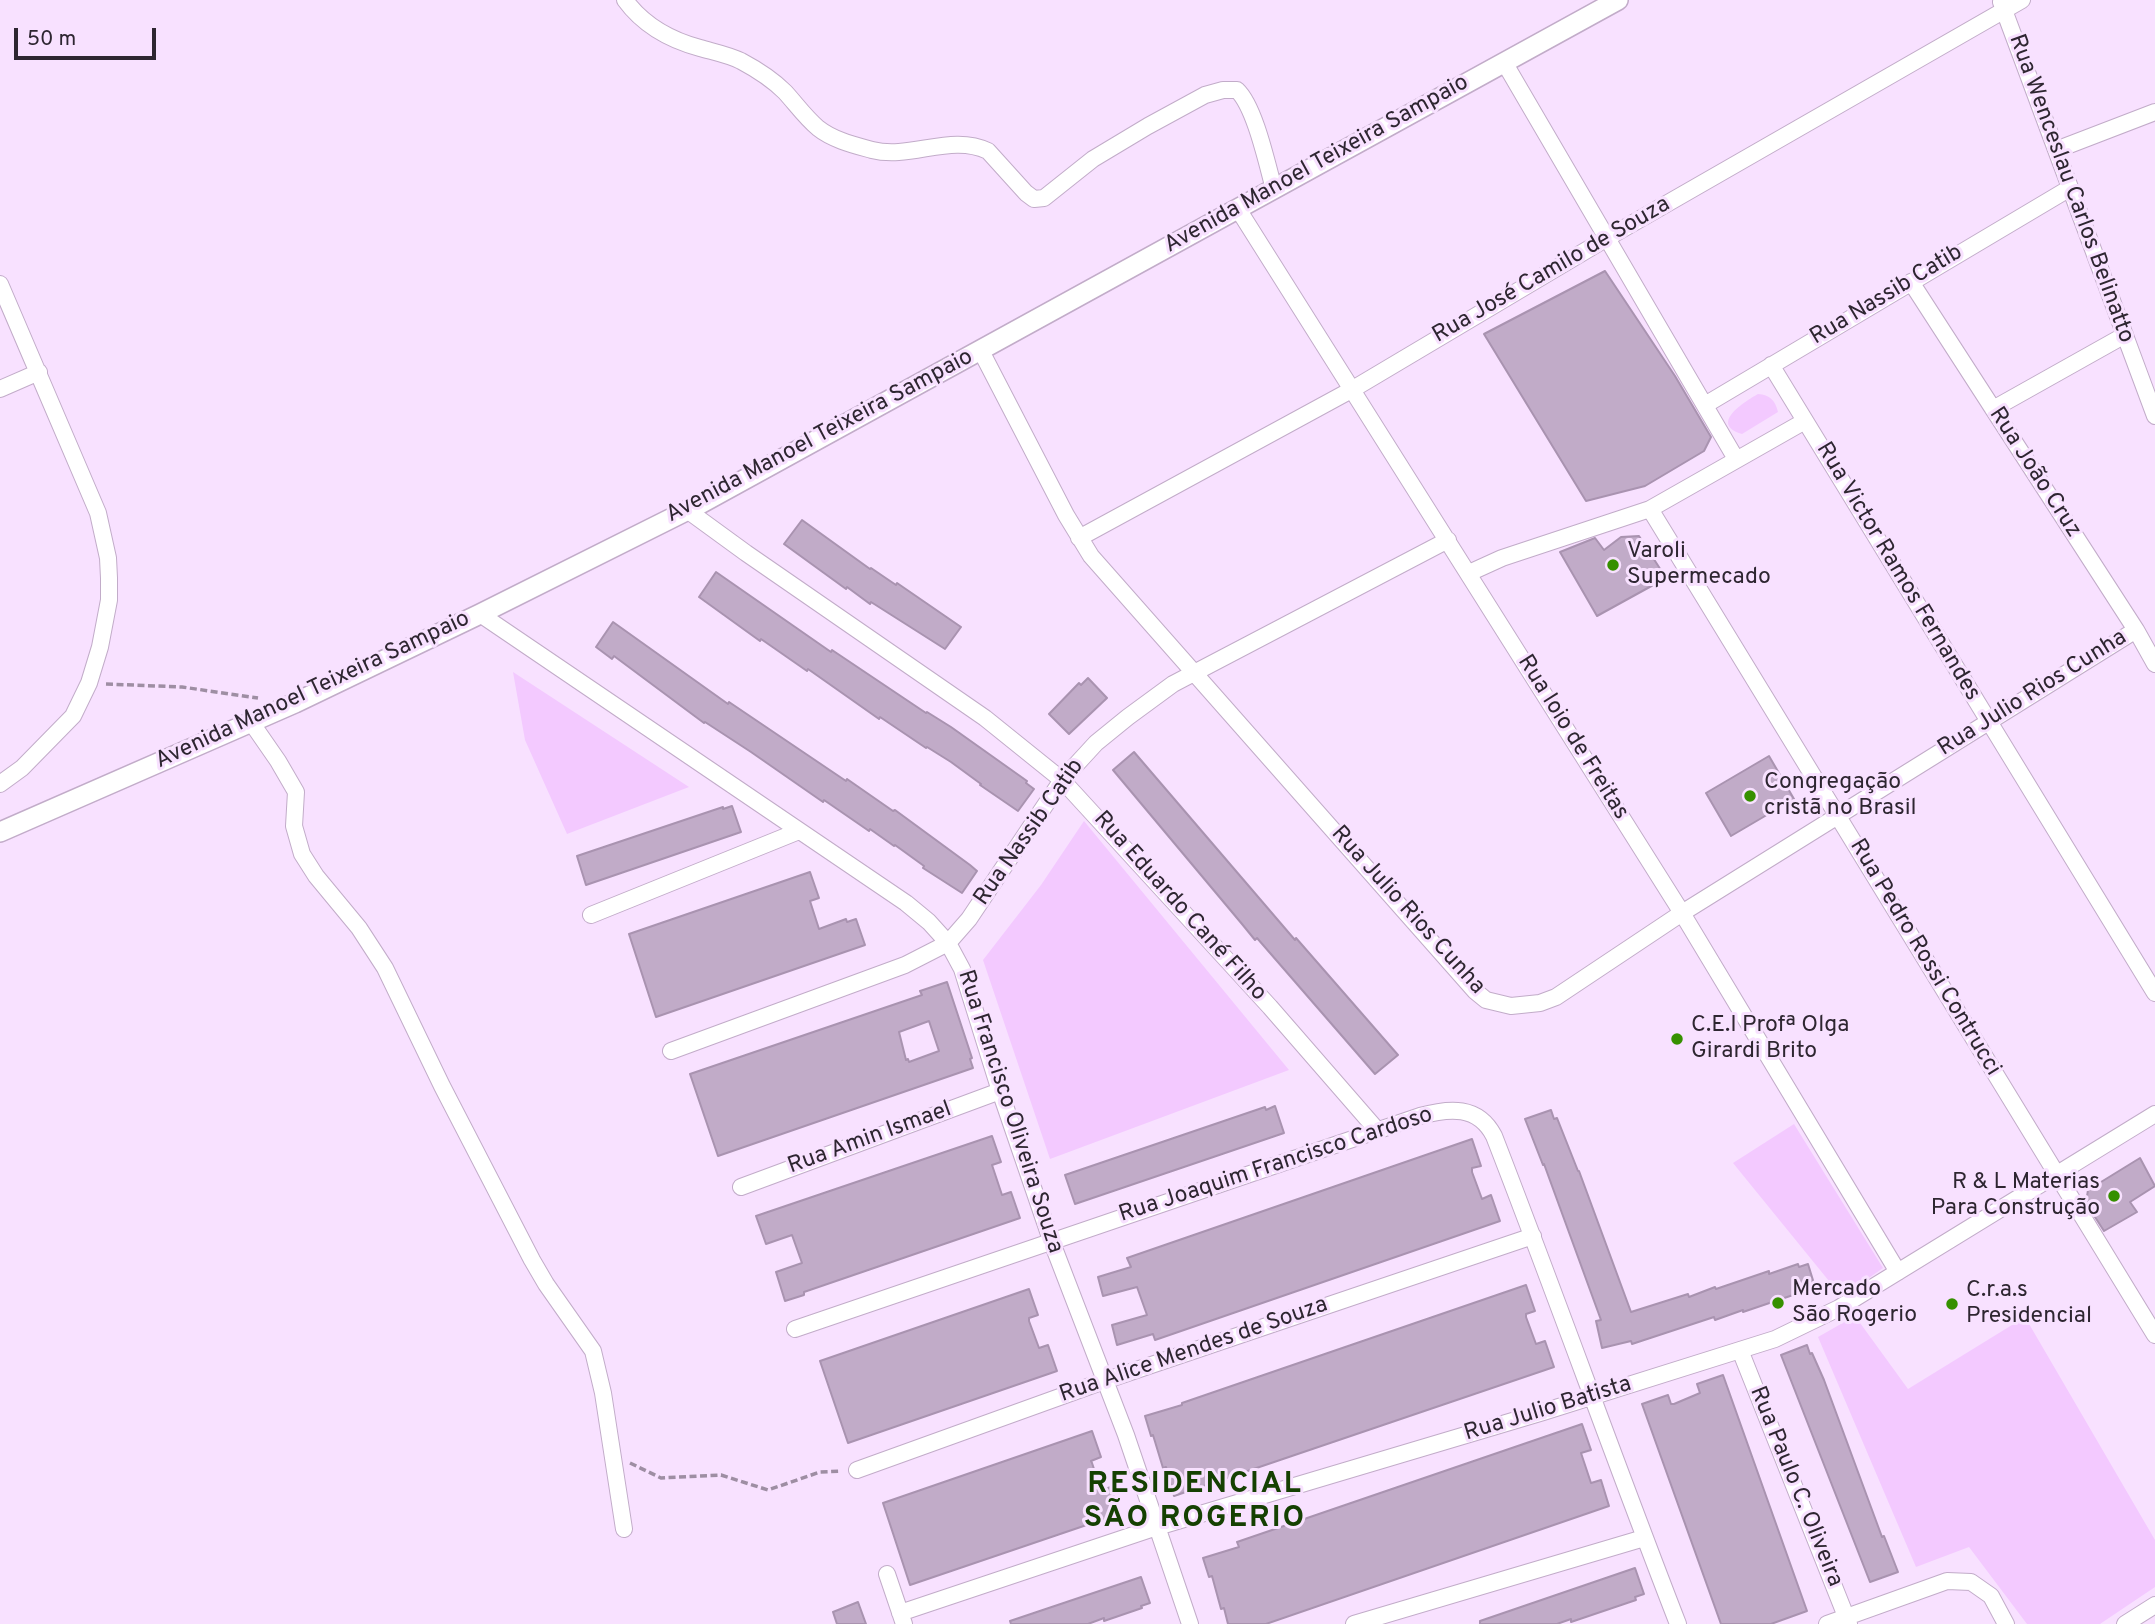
<!DOCTYPE html>
<html>
<head>
<meta charset="utf-8">
<style>
  body { margin:0 }
  #map { position:relative; width:2155px; height:1624px; overflow:hidden; background:#f8e1ff; font-family:Overpass,sans-serif }
  canvas { display:block }
  .scale { position:absolute; left:14px; top:28px; width:142px; height:32px; box-sizing:border-box; border:4px solid #2e2631; border-top:0; padding-left:9px; font-size:21px; line-height:24px; white-space:nowrap; color:#2e2631; -webkit-text-stroke:5px #f8e1ff; paint-order:stroke }
</style>
</head>
<body>
<div id="map">
<canvas width="2155" height="1624"></canvas>
<div class="scale">50 m</div>
</div>
<script>
const c = document.querySelector('canvas').getContext('2d');
c.lineJoin = 'round';
function fill(path, color) {
  c.fillStyle = color;
  c.fill(path, 'evenodd');
}
function strokePath(path, color, width, dash) {
  c.strokeStyle = color;
  c.lineWidth = width;
  c.lineCap = dash ? 'butt' : 'round';
  c.setLineDash(dash || []);
  c.stroke(path);
}
function drawText(font, color, halo, rows, align = 'center') {
  c.font = font + ' Overpass,sans-serif';
  c.lineWidth = 6;
  c.setLineDash([]);
  c.textBaseline = 'middle';
  c.strokeStyle = halo;
  c.fillStyle = color;
  for (const [text, x, y, turn = 0] of rows) {
    c.save();
    c.translate(x, y);
    c.rotate((+turn || 0) * Math.PI / 180);
    c.textAlign = isNaN(turn) ? turn : align;
    if (halo) c.strokeText(text, 0, 0);
    c.fillText(text, 0, 0);
    c.restore();
  }
}
const green = new Path2D(`
  M1758,394C1770,395 1775,400 1778,412L1742,434C1709,424 1744,402 1758,394Z
  M513,672L689,787L567,834L525,740Z
  M1084,821L1289,1070L1050,1159L983,960L1041,885Z
  M1794,1124L1883,1268L1842,1297L1733,1163Z
  M1855,1316L1908,1389L2025,1317L2155,1540V1587L2100,1624H2027L1969,1547L1916,1567L1818,1337Z`);
const building = new Path2D(`
  M1605,271L1675,376L1711,437L1704,451L1645,486L1586,501L1484,334Z
  M802,520L870,569L871,568L896,585L897,583L961,627L945,649L871,602L870,604L847,587L846,589L784,544Z
  M1639,536L1666,578L1597,616L1560,552L1595,538L1604,550L1621,537Z
  M716,572L831,652L832,650L926,713L927,712L951,727L1027,781L1026,783L1034,789L1018,811L980,785L981,784L951,762L927,747L926,748L880,717L879,719L808,669L807,671L761,639L760,641L699,597Z
  M613,622L728,704L729,702L846,781L847,779L893,811L895,810L970,865L977,871L962,893L923,868L924,866L895,845L894,846L870,829L869,831L824,800L823,802L751,752L705,722L704,723L614,656L612,659L596,647Z
  M1088,678L1107,698L1069,734L1049,714L1079,683L1081,685Z
  M1134,752L1295,940L1296,938L1398,1055L1375,1074L1257,938L1255,940L1242,924L1113,770Z
  M1769,756L1794,799L1731,836L1706,793Z
  M732,806L741,832L586,885L577,856L723,807V809Z
  M810,872L819,898L810,901L819,929L846,919L847,922L856,919L865,945L656,1017L629,934Z
  M947,982L972,1058L970,1059L973,1068L718,1156L690,1074L922,995L920,991ZM929,1021L939,1051L909,1062L908,1059L906,1060L899,1032Z
  M1275,1106L1284,1133L1075,1204L1065,1175L1265,1107L1266,1110Z
  M1551,1110L1554,1119L1557,1118L1578,1171H1579L1631,1312L1688,1294L1689,1297L1715,1287L1716,1289L1769,1271V1274L1798,1264L1799,1267L1808,1264L1816,1290L1797,1296L1796,1294L1743,1312V1310L1715,1320L1714,1317L1632,1344L1631,1341L1602,1348L1596,1321L1601,1320L1544,1164L1543,1165L1525,1119Z
  M992,1136L1001,1162L992,1165L1002,1195L1011,1192L1020,1218L804,1292V1295L785,1301L776,1272L802,1263L792,1235L766,1244L756,1216Z
  M1472,1139L1481,1166L1472,1168V1172L1482,1199L1491,1195L1500,1221L1155,1340L1153,1334L1117,1345L1112,1325L1147,1315L1137,1287L1103,1296L1098,1277L1131,1267L1127,1258Z
  M2140,1158L2155,1186L2130,1202L2137,1212L2104,1231L2086,1203L2088,1190Z
  M1526,1285L1535,1311L1526,1314V1317L1536,1344L1545,1341L1554,1367L1174,1496L1166,1467L1163,1468L1153,1435L1151,1436L1145,1416L1182,1405V1403Z
  M1029,1289L1038,1315L1029,1318V1321L1039,1348L1048,1345L1057,1371L848,1443L820,1361Z
  M1807,1345L1810,1354L1812,1353L1824,1380L1882,1537L1884,1536L1898,1572L1870,1582L1781,1355Z
  M1723,1375L1807,1611L1771,1624H1721L1642,1404L1668,1395L1671,1404H1674L1700,1393L1697,1384Z
  M1582,1424L1591,1450L1581,1453L1591,1483L1601,1480L1609,1506L1266,1624H1228L1224,1608L1221,1609L1212,1576L1209,1577L1203,1558L1239,1547L1237,1542Z
  M1092,1431L1101,1457L1091,1461L1092,1463L1101,1490L1111,1487L1119,1514L910,1585L883,1503Z
  M1635,1568L1644,1594L1635,1597L1636,1600L1571,1622V1619L1557,1624H1480V1621Z
  M1141,1577L1150,1603L1141,1606L1142,1608L1104,1621V1618L1088,1624H1011L1010,1621Z
  M858,1602L866,1624H837L833,1612Z`);
const path = new Path2D(`
  M106,684L182,687L258,698
  M630,1463L661,1478L721,1475L768,1490L820,1472L841,1471`);
const minor = new Path2D(`
  M625,0C644,26 670,40 700,48C714,52 729,55 741,61C756,69 773,80 785,92C796,104 805,117 818,128C833,140 854,145 872,150C911,160 951,133 988,151L1026,193L1034,199L1044,198L1093,159L1148,126L1205,95L1223,90H1237C1255,107 1267,164 1274,189
  M2001,2L2155,416
  M1504,62L1736,459
  M2056,150L2155,112
  M1238,209L1682,913L1898,1272
  M1911,282L2136,630L2155,664
  M0,284L98,513L108,558L109,578V600L100,647L89,683L73,716L22,768L0,784
  M981,351L1066,515L1091,556L1475,991L1486,1000L1511,1006L1540,1003L1556,997L1682,913L2136,630
  M1771,365L2155,993
  M0,389L39,372
  M1705,405L2070,188
  M1993,409L2125,335
  M1650,509L2155,1335
  M687,510L746,553L985,718L1062,780L1270,1007L1377,1130
  M1079,538L1353,389L1607,238L2022,0
  M1469,573L1502,558L1650,509L1805,421
  M480,614L906,903L929,922L948,943L962,969L1000,1091L1051,1240L1126,1435L1190,1624
  M251,722L278,761L296,792L294,826L302,854L316,876L359,928L385,968L442,1086L532,1260L546,1284L593,1351L603,1393L624,1529
  M591,915L799,831
  M671,1051L905,965L948,943L969,919L1062,780L1096,743L1128,717L1173,684L1448,540
  M741,1187L1000,1091
  M795,1329L1420,1116C1449,1108 1478,1105 1494,1136C1557,1298 1615,1462 1678,1624
  M1740,1350L1849,1624
  M857,1470L1104,1381L1533,1236
  M887,1574L904,1624
  M900,1613L1157,1527L1543,1412L1775,1339L1839,1308L2155,1114
  M1354,1624L1644,1538
  M1827,1624L1947,1581L1971,1582L1991,1596L2006,1624
  M2125,1624L2155,1605`);
const tertiary = new Path2D(`
  M0,832L295,703L480,614L700,504L1618,0`);
const markers = [
  [1613,565,7,"#369000"],
  [1750,796,7,"#369000"],
  [1677,1039,7,"#369000"],
  [2114,1196,7,"#369000"],
  [1778,1303,7,"#369000"],
  [1952,1304,7,"#369000"]
];
const streetNames = [
  ["Avenida Manoel Teixeira Sampaio",1317,165,-29],
  ["Rua Wenceslau Carlos Belinatto",2070,189,70],
  ["Rua José Camilo de Souza",1552,271,-30],
  ["Rua Nassib Catib",1887,296,-31],
  ["Avenida Manoel Teixeira Sampaio",820,437,-28],
  ["Rua João Cruz",2034,473,57],
  ["Rua Victor Ramos Fernandes",1897,572,59],
  ["Avenida Manoel Teixeira Sampaio",313,691,-25],
  ["Rua Julio Rios Cunha",2033,694,-32],
  ["Rua Ioio de Freitas",1572,738,58],
  ["Rua Nassib Catib",1030,833,-55],
  ["Rua Eduardo Cané Filho",1179,907,48],
  ["Rua Julio Rios Cunha",1407,911,48],
  ["Rua Pedro Rossi Contrucci",1924,958,59],
  ["Rua Francisco Oliveira Souza",1009,1112,72],
  ["Rua Amin Ismael",870,1139,-20],
  ["Rua Joaquim Francisco Cardoso",1276,1166,-18],
  ["Rua Alice Mendes de Souza",1194,1351,-19],
  ["Rua Julio Batista",1548,1410,-17],
  ["Rua Paulo C. Oliveira",1795,1487,68]
];
const poiNames = [
  ["Varoli",1627,552],
  ["Supermecado",1627,578],
  ["Congregação",1764,783],
  ["cristã no Brasil",1764,809],
  ["C.E.I Profª Olga",1691,1026],
  ["Girardi Brito",1691,1052],
  ["R & L Materias",2100,1183,"right"],
  ["Para Construção",2100,1209,"right"],
  ["Mercado",1792,1290],
  ["São Rogerio",1792,1316],
  ["C.r.a.s",1966,1291],
  ["Presidencial",1966,1317]
];
const districtNames = [
  ["RESIDENCIAL",1195,1486],
  ["SÃO ROGERIO",1195,1520]
];
fill(green, '#f3c9ff');
fill(building, '#c1abc8');
strokePath(building, '#a993b0', 2);
strokePath(minor, '#c2acc9', 18);
strokePath(tertiary, '#c2acc9', 22);
strokePath(path, '#9e8ea3', 3.5, [7, 3.5]);
strokePath(minor, '#fff', 16);
strokePath(tertiary, '#fff', 19);
for (const [x, y, r, color] of markers) {
  const dot = new Path2D();
  dot.arc(x, y, r, 0, 2 * Math.PI);
  c.fillStyle = color;
  c.fill(dot);
  strokePath(dot, '#f8e1ff', 2.5);
}
drawText('23px', '#2e2631', '#f8e1ff', streetNames);
drawText('23px', '#2e2631', '#f8e1ff', poiNames, 'left');
c.letterSpacing = '2px';
drawText('bold 30px', '#154002', '#f8e1ff', districtNames);
c.letterSpacing = '0px';
</script>
</body>
</html>
